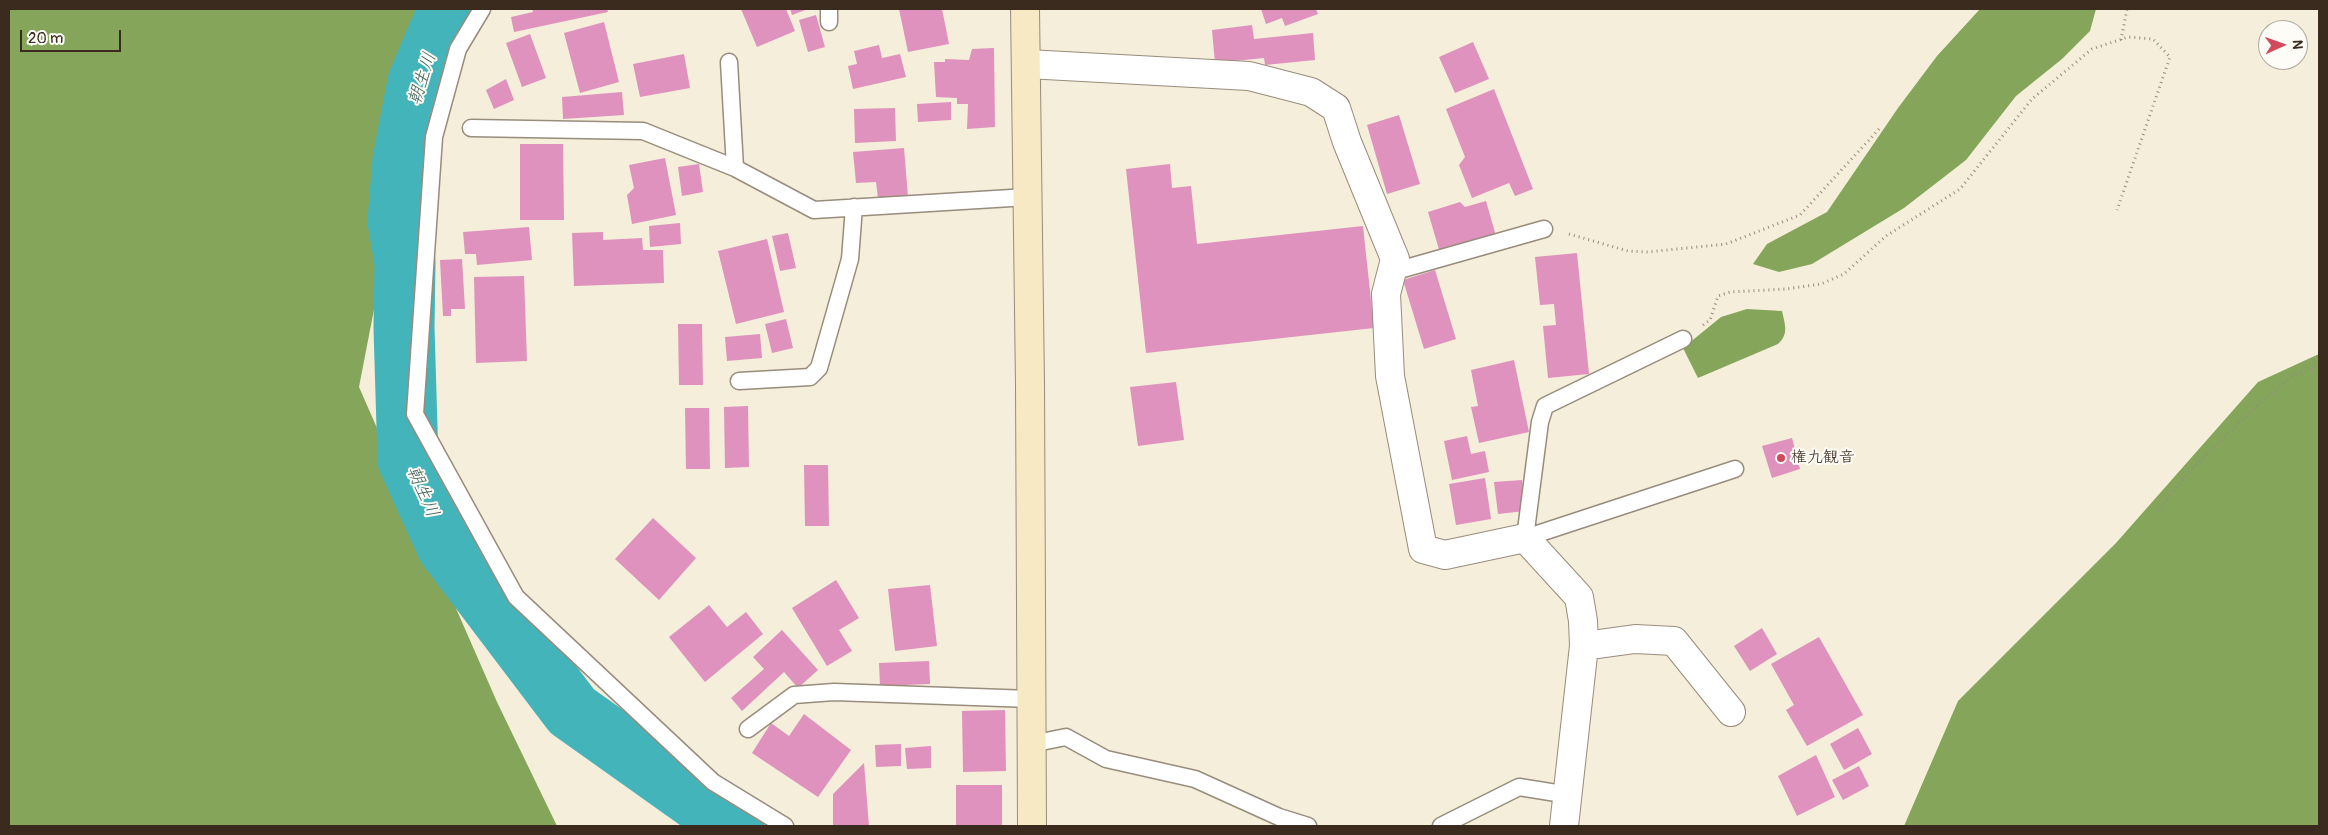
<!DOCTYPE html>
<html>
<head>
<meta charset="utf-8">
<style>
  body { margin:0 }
  #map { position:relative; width:2328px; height:835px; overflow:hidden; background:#f5eeda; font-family:Pangolin,sans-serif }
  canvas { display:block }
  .frame { position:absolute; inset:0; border:10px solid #3b2a1e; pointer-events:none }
  .north { position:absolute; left:2258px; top:20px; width:50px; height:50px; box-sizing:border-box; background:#fdfcf7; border:1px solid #afa8a0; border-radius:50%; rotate:88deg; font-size:14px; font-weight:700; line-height:20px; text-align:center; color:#3b2a1e }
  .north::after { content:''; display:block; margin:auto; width:18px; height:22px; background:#d1495b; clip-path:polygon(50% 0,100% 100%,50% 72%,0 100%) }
  .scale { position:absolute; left:20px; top:30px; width:101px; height:22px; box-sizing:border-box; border:2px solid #3b2a1e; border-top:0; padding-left:6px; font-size:15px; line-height:18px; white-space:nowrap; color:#3b2a1e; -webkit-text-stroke:4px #fdfcf7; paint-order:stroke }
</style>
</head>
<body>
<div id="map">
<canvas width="2328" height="835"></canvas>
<div class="frame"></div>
<div class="north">N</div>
<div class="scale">20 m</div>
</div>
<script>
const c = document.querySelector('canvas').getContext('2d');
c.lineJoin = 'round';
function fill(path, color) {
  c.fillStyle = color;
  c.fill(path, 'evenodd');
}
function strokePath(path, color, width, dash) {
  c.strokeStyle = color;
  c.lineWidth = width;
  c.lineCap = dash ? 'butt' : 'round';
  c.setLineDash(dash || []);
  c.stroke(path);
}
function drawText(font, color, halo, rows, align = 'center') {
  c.font = font + ' Pangolin,"Klee One",sans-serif';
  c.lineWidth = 4;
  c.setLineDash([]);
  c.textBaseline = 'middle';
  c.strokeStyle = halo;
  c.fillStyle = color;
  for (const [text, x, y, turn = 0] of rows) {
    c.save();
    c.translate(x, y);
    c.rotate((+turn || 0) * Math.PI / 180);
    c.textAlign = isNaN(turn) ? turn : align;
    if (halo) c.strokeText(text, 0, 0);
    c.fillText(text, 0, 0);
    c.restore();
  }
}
const forest = new Path2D(`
  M9,9H432L359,387L497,702L557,826H9Z
  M1980,9H2096L2090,31L2062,59L2016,96L1966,160L1904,208L1812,264L1779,272L1753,264L1767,244L1827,212L1898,108L1937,56Z
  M1747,309L1782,311C1785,325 1789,334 1778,344L1698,378L1683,348L1721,317Z
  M2319,354V826H1904L1958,701L2116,543L2258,382Z`);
const river = new Path2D(`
  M449,9L418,82L403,160L398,221L405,262L404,328L408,460L447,546L572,711L734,826`);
const building = new Path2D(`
  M532,9H607L608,12L514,32L511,17L533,12Z
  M741,9H786L795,31L757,47Z
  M790,9H808L792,15Z
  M899,9H942L949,44L908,52Z
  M1261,9H1316L1318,14L1285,26L1282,18L1266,24Z
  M816,15L825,47L808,52L799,20Z
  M604,22L619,82L580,93L564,33Z
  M1252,25L1254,39L1313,33L1315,60L1265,65L1264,58L1215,63L1212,30Z
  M530,34L546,78L522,87L506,43Z
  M1473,42L1489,79L1455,93L1439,57Z
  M879,45L882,58L900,54L906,77L853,89L848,66L857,64L854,51Z
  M994,48L995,127L967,129L968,104H957V98L936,97L934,62H945V59L969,60L972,49Z
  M684,54L690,88L640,97L633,64Z
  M506,79L514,100L494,109L486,90Z
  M1494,89L1533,189L1515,196L1509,183L1472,198L1459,165L1465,157L1446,109Z
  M622,92L624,115L563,119L562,97Z
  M951,102V120L918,122L917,104Z
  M895,108L896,141L855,143L854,109Z
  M1399,115L1420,184L1387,194L1367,125Z
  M520,144H563L564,220H520Z
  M904,148L908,197L878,198L876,182L856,183L853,152Z
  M665,158L676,215L632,224L627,195L634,188L629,165Z
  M699,164L703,192L682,196L678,167Z
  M1170,164L1172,188L1191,186L1197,244L1363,226L1374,328L1146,353L1126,169Z
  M1486,201L1496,236L1440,253L1428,212L1460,202L1465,207Z
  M680,223L681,244L650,247L649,226Z
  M529,227L532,260L477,265L476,254H465L463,232Z
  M603,232V240L642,238L643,250H663L664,283L574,286L572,233Z
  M788,233L796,268L780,271L772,236Z
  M767,239L784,312L736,324L718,251Z
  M1577,253L1589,374L1548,378L1543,326L1556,325L1554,304L1540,305L1535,257Z
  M462,259L465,309H451V316H443L440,260Z
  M1435,270L1456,339L1424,349L1403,280Z
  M524,276L527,361L476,363L474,277Z
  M786,319L793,348L772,353L765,324Z
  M678,324H702L703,385H679Z
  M760,334L762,358L727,361L725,337Z
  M1514,360L1529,432L1479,443L1471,407L1478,406L1471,370Z
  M1176,382L1184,440L1138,446L1130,387Z
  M748,406L749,467L725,468L724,407Z
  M685,408H709L710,469H686Z
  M1467,436L1471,454L1485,451L1489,472L1452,480L1444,441Z
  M1792,438L1800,469L1772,478L1762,446Z
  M804,465H828L829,526H805Z
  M1485,478L1491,519L1456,525L1449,484Z
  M1522,480L1525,511L1498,514L1494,482Z
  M653,518L696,558L659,600L615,559Z
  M836,580L859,618L839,630L852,651L827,666L792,608Z
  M930,585L937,646L895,651L888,589Z
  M709,605L727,627L746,612L763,634L705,682L669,637Z
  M1762,628L1777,654L1750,671L1734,646Z
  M782,630L818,670L798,688L784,672L742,711L731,698L764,669L753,657Z
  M1819,637L1863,715L1807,746L1786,710L1794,705L1771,664Z
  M929,661L930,684L880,686L879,663Z
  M1005,710L1006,771L963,772L962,711Z
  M804,714L851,750L818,797L752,753L771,723L789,736Z
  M1858,728L1872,754L1844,770L1830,744Z
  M901,744V766L876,767L875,745Z
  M931,746V768L907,769L905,748Z
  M1816,755L1835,797L1797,816L1778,776Z
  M864,763L869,826H833V794Z
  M1859,766L1869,786L1843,800L1832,780Z
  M956,785H1002V826H956Z`);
const path = new Path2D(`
  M2121,40L2127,9
  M1569,234L1628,251L1648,252L1726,244L1800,215L1880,128
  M1703,325L1710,320L1718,296L1730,292L1786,289L1821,284L1844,274L1886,236L1960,189L2032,99L2092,49L2128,37L2153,39L2170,57L2117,210
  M2157,511L2191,470L2267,396L2293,376L2319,366`);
const lane = new Path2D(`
  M482,9L458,49L434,137L415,414L516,597L713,782L785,826
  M829,22V9
  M729,62L735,168L814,210L1028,197
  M471,128L643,131L735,168
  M1392,272L1544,229
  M1683,339L1545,406L1540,422L1525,538L1735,469
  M739,381L810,377L819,368L850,259L854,207
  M748,729L794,695L834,692L1031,699
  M1031,744L1066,737L1106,759L1195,779L1279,817L1308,826
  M1441,826L1519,787L1569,795`);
const street = new Path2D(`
  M1027,64L1249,76L1311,92L1336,108L1347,142L1395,259L1386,294L1390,376L1423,549L1445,555L1525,538L1579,597L1583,621L1584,646L1564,826
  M1584,646L1635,639L1674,641L1731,712`);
const secondary = new Path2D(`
  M1025,9L1030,385L1032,826`);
const markers = [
  [1781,458,5,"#d1495b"]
];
const poiNames = [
  ["権九観音",1791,458]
];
const waterNames = [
  ["朝生川",423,79,-72],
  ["朝生川",422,492,66]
];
fill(forest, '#84a55a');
strokePath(river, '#44b4bb', 61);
fill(building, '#de92bd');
strokePath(lane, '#988c7c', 19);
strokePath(street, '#988c7c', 30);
strokePath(secondary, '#988c7c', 30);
strokePath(path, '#988c7c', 3, [1, 4]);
strokePath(lane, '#fff', 16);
strokePath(street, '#fff', 28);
strokePath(secondary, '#f6e9c3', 28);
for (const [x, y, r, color] of markers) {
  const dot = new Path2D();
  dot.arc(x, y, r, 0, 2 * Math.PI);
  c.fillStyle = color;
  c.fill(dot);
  strokePath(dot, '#fdfcf7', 2);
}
drawText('16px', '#3b2a1e', '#fdfcf7', poiNames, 'left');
drawText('italic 18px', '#3f615d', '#fdfcf7', waterNames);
</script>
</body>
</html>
